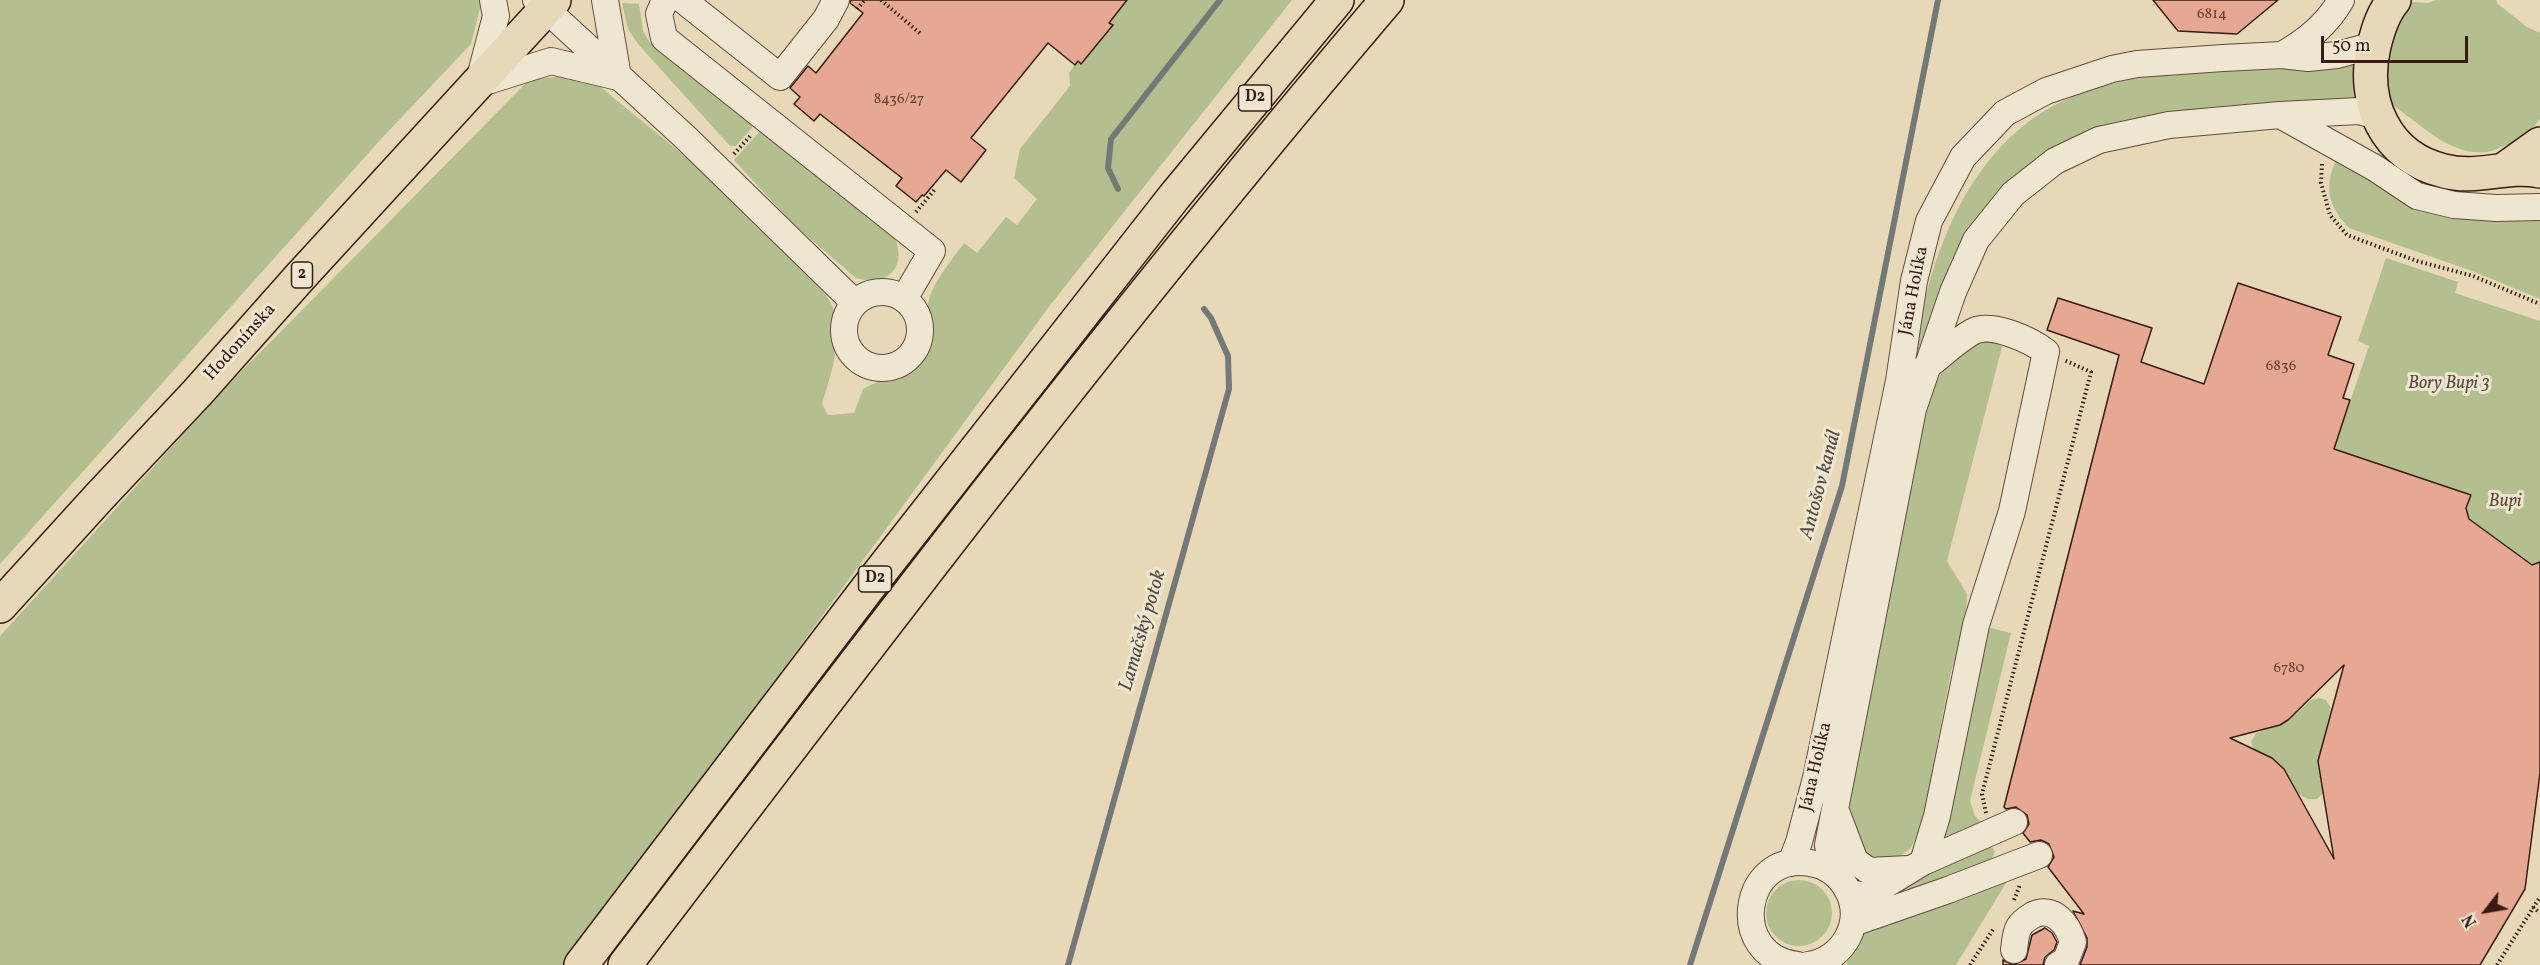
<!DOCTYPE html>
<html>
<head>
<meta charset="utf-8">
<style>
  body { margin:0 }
  #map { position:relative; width:2540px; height:965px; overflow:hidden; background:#e7d8b8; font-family:Vollkorn,serif }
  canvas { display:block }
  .north { position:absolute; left:2456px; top:881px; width:60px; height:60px; -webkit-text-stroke:4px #efe6d1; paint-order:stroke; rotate:239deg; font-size:16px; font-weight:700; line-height:24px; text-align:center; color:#381c12 }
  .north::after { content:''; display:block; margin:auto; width:21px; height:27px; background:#381c12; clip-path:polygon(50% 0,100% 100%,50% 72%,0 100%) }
  .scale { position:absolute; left:2321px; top:36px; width:147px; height:27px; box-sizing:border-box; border:3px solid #381c12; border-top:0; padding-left:8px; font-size:18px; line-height:21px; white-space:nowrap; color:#381c12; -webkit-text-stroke:4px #efe6d1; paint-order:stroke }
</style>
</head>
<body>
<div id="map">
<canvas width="2540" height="965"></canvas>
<div class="north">N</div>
<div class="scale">50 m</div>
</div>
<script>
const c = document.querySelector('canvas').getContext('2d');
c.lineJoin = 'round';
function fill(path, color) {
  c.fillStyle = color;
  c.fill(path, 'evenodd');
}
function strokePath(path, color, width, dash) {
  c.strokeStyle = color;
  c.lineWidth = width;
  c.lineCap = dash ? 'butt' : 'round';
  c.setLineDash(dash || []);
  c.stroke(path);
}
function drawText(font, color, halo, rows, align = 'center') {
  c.font = font + ' Vollkorn,serif';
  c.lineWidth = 6;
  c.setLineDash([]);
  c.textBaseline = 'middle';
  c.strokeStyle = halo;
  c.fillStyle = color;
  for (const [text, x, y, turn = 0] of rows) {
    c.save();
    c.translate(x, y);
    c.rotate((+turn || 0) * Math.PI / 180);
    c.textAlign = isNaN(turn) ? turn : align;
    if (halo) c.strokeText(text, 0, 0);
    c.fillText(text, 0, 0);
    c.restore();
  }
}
const green = new Path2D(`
  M0,0H482L471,44L382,138L0,564Z
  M1127,0H1292L1051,304L566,965H0V636L229,384L530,79L578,75L598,85C671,145 746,203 807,274C817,285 833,300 835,315C841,347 831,374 822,404L828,415L854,413L863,389C877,381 904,373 914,365C937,346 923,322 929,299C935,279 952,260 964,243L977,253L1006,217L1017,225L1037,199L1014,178L1020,149L1070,86L1069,73L1078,61L1082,64L1112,25L1109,23Z
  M2436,0H2496L2498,4L2527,27L2540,33V119C2532,131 2518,141 2504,146C2499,148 2492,152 2486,152C2447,156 2419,121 2389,103C2387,83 2385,64 2391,44C2395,32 2400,24 2400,11L2412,2L2428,3Z
  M622,3L639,4L643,31L650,43L755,124L736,146H730L638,44L628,29Z
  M2353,61L2354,98L2154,114L2095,130L2006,184L1985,207L1963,238L1950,263L1916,357L1912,361C1928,265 1962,156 2053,106C2081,91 2112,83 2143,77Z
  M762,129L894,236C908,266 888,288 856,278L793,224L734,160Z
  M2338,155L2398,198L2452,218L2540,217V299L2475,272L2349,228C2326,203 2324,186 2338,155Z
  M2386,258L2458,282L2455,293L2540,321V568L2524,564L2523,558L2469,519L2466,508L2471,495L2334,449L2369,346L2358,341Z
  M1982,339L2003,343L1947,561L1967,594L1966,622L1951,672L1931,777L1927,814L1911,848L1888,865L1863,856L1850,821V780L1927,395L1950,361Z
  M1987,627L2011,633L1970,801L1975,816L1981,822L1940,840Z
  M2319,698L2326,700L2331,708L2318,761L2323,793L2317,799C2291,803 2291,770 2272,758C2264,753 2253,753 2251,742L2256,733L2285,723L2311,700Z
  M1988,845L1992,847L1995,852L1991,861L1860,910L1870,900Z
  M2005,878L2006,883L1956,965H1847C1848,949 1856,937 1870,929Z
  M1766 913a33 33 0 1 1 66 0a33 33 0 1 1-66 0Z`);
const stream = new Path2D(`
  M1118,189L1108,168L1111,139L1220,0
  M1068,965L1229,389L1228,356L1211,318L1204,309
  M1690,965L1842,486L1938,0`);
const building = new Path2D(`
  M851,0H1127L1109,23L1113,25L1081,64L1078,61L1075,65L1048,43L971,138L986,150L961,182L946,170L924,196L922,195L916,202L896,186L902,178L820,114L814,121L794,104L800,97L790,88L808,66L816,73L863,13L850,3Z
  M2153,0H2278L2237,34L2178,31Z
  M2238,283L2341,317L2328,355L2354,364L2343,398L2350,400L2334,449L2471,495L2466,508L2469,519L2532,565L2540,562V773L2525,889L2480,965H2080L2087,947V938L2073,911L2084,914L2048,867L2054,857L2049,844L2041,840L2030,842L2023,833L2029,824L2027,815L2016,807L2006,809L2004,807L2119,355L2047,330L2058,298L2152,328L2141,362L2204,384ZM2344,665L2318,761L2334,859L2284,769L2272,758L2230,738L2280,725L2288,720Z
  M2045,928L2052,933L2057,942L2054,950L2045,957L2043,965H2003V960L2013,965L2026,959L2032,935Z`);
const path = new Path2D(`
  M881,0L922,35
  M857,9L865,0
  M734,154L752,134
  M2322,164L2321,183L2330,215L2347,235L2417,261L2473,276L2540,304
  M916,212L936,188
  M1986,813L1982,794L2091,372L2064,360
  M2014,900L2020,885
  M2533,907L2540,913
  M1970,965L1994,928
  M2497,965L2540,897`);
const minor = new Path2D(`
  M536,0L686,138L855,303
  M605,0L618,77
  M665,0L659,14L664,38L932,251L904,299
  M683,0L780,77L826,19L836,0
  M2282,55C2306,41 2327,25 2341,0
  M479,81L496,16L493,0
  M478,84L551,61L618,77
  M2280,115L2375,168L2417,196L2454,205L2496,208L2540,207
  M844 330a38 38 0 1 1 76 0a38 38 0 1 1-76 0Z
  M1836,811L1855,861L1869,871L1908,869
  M1923,862L1937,816L1976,625L2012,511L2046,352C2031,340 1990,321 1972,332C1956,341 1941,356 1926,367
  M1791,863L1799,842L1816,778L1899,381L1914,281L1929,221L1963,157L2005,113L2046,91L2112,69L2137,64L2223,58L2282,55L2308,58L2337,55L2374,45
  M1835,874L1828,845L1913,409L1953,292L1976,240L2013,194L2055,161L2099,140L2169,125L2280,115L2359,111L2377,116
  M1849,893L1867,896L1923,862L2014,822
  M1853,923L1948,890L2039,855
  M2014,950C2015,943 2015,934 2019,927C2022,922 2028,918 2033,915C2054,905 2068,925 2073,942L2066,960L2058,965
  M1797,965C1726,956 1742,851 1810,863C1826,865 1839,875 1847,889C1865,921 1844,960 1808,965`);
const major = new Path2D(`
  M2394,0C2383,13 2378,29 2374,46C2361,101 2385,157 2444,171C2478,180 2507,164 2540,171
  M2505,169L2540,144
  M0,606L100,496L197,393L300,277L554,0`);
const highway = new Path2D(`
  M581,965L867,589L1174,197L1337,0
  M625,965C873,639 1121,312 1387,0`);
const numberNames = [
  ["6814",2212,15],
  ["8436/27",899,100],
  ["6836",2281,367],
  ["6780",2289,669]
];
const shields = [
  [1255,98,33],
  [302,275,21],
  [875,579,33]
];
const shieldNames = [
  ["D2",1255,98],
  ["2",302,275],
  ["D2",875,579]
];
const streetNames = [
  ["Jána Holíka",1915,291,-79],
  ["Hodonínska",241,343,-48],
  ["Jána Holíka",1817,767,-77]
];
const parkNames = [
  ["Bory Bupi 3",2449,385],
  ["Bupi",2505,503]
];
const waterNames = [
  ["Antošov kanál",1822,485,-75],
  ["Lamačský potok",1144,631,-74]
];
fill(green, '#b4bf90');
strokePath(stream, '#737977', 6);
fill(building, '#e6a892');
strokePath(building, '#381c12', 1.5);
strokePath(minor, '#644b3c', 28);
strokePath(major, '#381c12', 36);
strokePath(highway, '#381c12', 36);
strokePath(path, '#381c12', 4, [1.5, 3]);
strokePath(minor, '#efe6d1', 26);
strokePath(major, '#e7d8b8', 33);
strokePath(highway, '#e7d8b8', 33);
drawText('15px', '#643f32', null, numberNames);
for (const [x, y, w] of shields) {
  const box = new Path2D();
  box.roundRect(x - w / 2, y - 13, w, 26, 4.5);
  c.fillStyle = '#efe6d1';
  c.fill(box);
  strokePath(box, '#381c12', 1.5);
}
drawText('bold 16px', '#381c12', null, shieldNames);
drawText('18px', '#381c12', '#efe6d1', streetNames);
drawText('italic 18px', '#5d4d38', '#efe6d1', parkNames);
drawText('italic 20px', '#564a44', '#efe6d1', waterNames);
</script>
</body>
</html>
